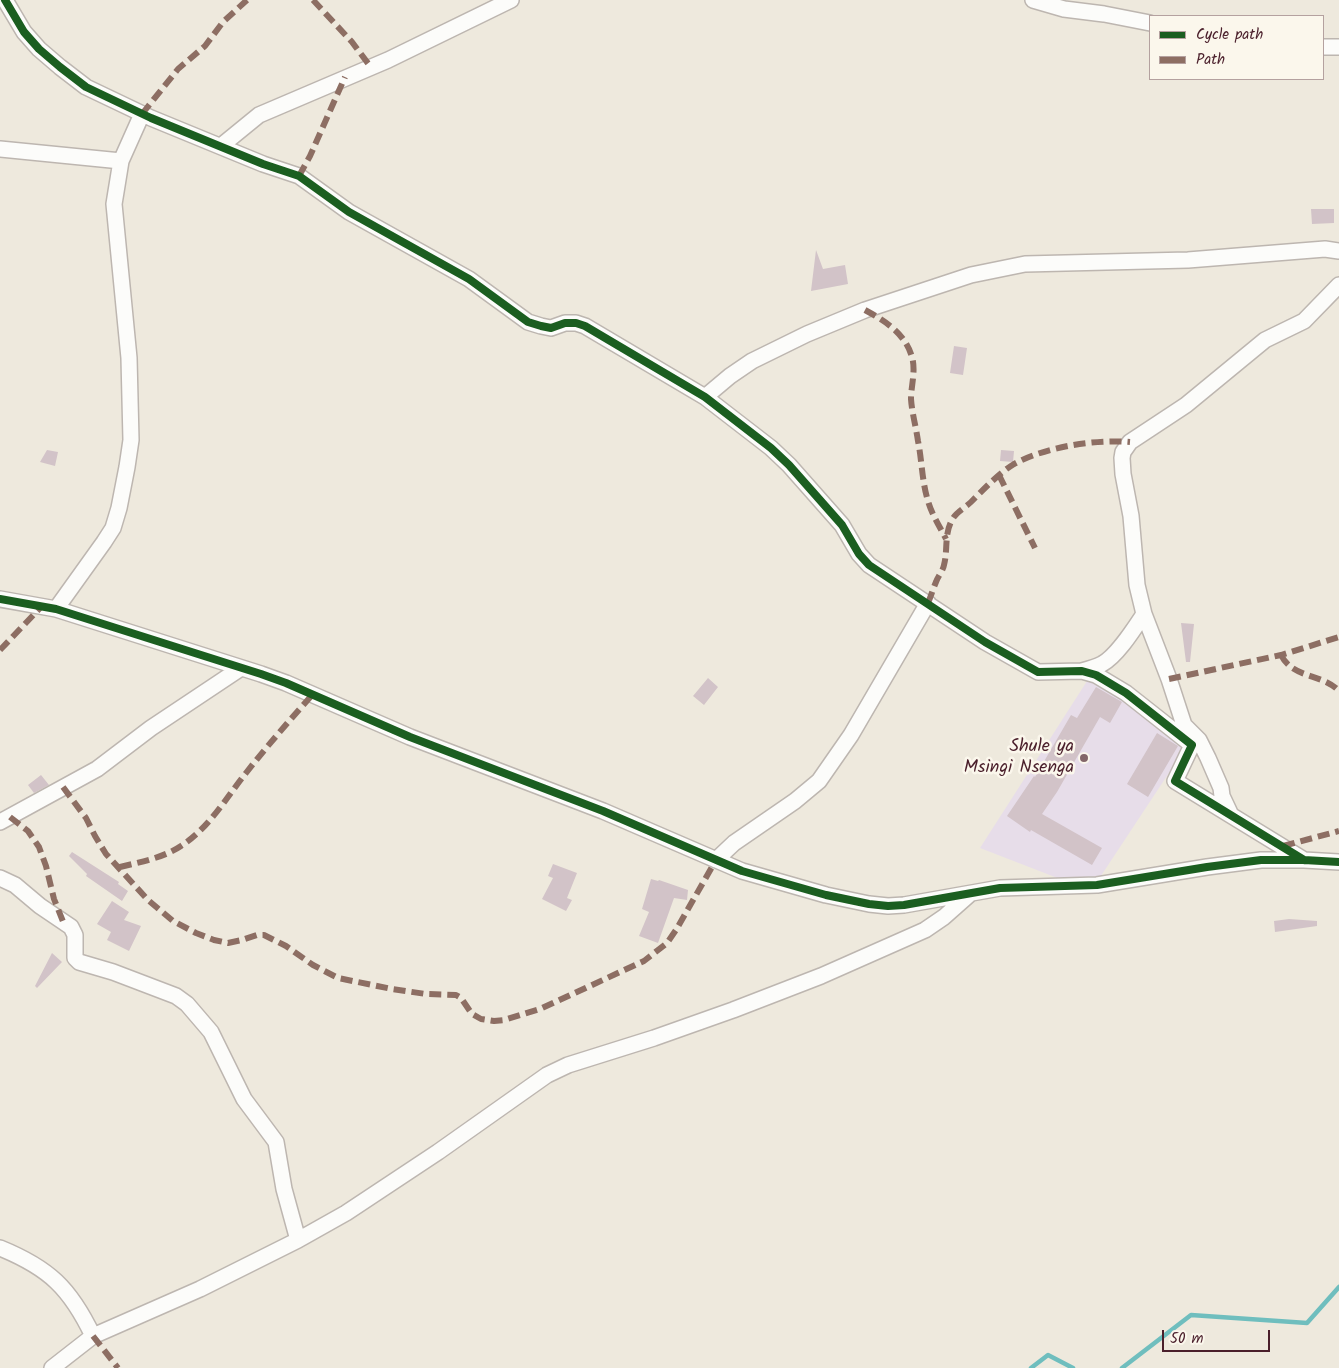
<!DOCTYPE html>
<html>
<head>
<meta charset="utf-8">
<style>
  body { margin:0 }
  #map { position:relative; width:1339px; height:1368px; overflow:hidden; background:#eee9dd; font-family:Kalam,sans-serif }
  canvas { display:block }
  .legend { position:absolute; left:1149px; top:15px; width:175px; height:65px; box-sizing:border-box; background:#fbf7ec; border:1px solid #b4a19f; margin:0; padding:6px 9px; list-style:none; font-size:15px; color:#4a1f2b }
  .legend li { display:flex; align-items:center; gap:10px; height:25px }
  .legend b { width:25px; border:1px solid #b4a19f }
  .scale { position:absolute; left:1162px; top:1330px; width:108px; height:22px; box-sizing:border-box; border:2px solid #4a1f2b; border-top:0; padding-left:6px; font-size:15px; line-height:18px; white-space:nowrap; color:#4a1f2b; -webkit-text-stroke:4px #fbf7ec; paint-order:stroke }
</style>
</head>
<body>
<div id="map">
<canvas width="1339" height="1368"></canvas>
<ul class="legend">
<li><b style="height:6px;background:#1b5e20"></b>Cycle path</li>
<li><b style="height:6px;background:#8d6e63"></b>Path</li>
</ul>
<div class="scale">50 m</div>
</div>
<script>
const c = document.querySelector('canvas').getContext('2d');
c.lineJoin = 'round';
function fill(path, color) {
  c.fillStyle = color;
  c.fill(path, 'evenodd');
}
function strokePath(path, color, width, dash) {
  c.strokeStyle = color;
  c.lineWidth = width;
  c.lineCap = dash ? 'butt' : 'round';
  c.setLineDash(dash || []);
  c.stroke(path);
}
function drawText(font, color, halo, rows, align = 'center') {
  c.font = font + ' Kalam,sans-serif';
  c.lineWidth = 5;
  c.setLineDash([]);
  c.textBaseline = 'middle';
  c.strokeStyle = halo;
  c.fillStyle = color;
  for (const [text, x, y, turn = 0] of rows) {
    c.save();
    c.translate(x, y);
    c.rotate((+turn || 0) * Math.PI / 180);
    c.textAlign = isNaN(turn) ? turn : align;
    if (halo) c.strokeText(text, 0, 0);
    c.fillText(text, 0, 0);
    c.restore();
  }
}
const built = new Path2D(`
  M1089,678L1188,744L1089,894L1073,884L980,848Z`);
const stream = new Path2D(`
  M1031,1368L1048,1355L1073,1368
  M1122,1368L1191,1315L1307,1323L1339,1287`);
const building = new Path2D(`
  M1311,209H1334V223L1312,224Z
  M816,250L823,269L845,265L848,284L811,291Z
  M954,346L967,348L963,375L950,373Z
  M47,450L58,452L55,466L40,462Z
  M1001,450L1014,451L1013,462L1000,461Z
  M1181,623L1194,624L1190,662H1186Z
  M708,678L718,687L704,705L693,696Z
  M1096,687L1122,702L1110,723L1100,717L1057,792L1042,814L1102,848L1092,865L1031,830L1030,832L1007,816L1034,776L1035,777L1071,715L1077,718Z
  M1157,733L1178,746L1148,797L1127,784Z
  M41,775L49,785L34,793L28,785Z
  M72,852L119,882L118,884L128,891L122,901L86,876L87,874L69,856Z
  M553,864L577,873L567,898L572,900L566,911L542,899L553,878L548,876Z
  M651,879L658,881L659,880L688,890L687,900L674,898L658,943L639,936L649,912L642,909Z
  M112,901L129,912L124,920L141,926L129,951L107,940L111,932L97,924Z
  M1289,919L1317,921V926L1275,932L1274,921Z
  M52,953L62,962L37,988L35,986Z`);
const minor = new Path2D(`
  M5,0L24,32L39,49L60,67L86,87L151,118L263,164L299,176L349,212L469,279L528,322L541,326L551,328L565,323H576L585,326L705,397L771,448L789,465L842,525L859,554L869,565L985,642L1038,672L1082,671L1096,675L1126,693L1192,745L1175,781L1304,860
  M1033,0L1064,9L1104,14L1150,23
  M1323,47H1339
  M221,146L259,115L388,60L511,0
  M0,149L121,161
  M705,397L730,376L752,361L807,334L865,310L971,275L1025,264L1188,260L1325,249L1339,251
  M0,599L56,609L261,674L286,683L410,737L603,811L742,871L826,895L869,904L888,906L904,905L1000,888L1097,885L1207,867L1261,860H1304L1339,862
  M56,609L104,542L113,528L119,508L127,467L131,440L129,358L114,204L121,161L142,114
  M1082,671C1089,669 1096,667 1102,664C1117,656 1134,629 1144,614
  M1230,813L1222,796L1221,788L1208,758L1199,740L1184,725L1169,679L1144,614L1137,585L1131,516L1123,474L1122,458L1123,452L1130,442L1186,405L1265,340L1304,321L1339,285
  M0,822L97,769L151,728L241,668
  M716,860L734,843L795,801L819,781L851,735L928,603
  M0,878L15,885L40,906L71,927L75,935V958L79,962L113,972L176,996L187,1004L211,1032L244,1099L276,1142L284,1189L298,1240
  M0,1248C49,1268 70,1288 93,1336
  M52,1368L93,1336L200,1289L298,1240L346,1213L438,1152L547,1075L568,1065L654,1038L733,1010L821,976L925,930L944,917L970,894`);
const quiet = new Path2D(`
  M313,0L352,42L370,66
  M142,114L178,69L205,46L223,22L247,0
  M299,176L310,156L345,77
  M865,310C885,321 905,333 912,357C916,371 911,386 911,399C912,413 916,427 918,441C922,461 922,482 928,501C932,515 940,527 946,539
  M999,475L1035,548
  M928,603C931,596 933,589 936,582C938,576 943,571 944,565C948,550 944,534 952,520C956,512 965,508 971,502C985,488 998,474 1014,464C1045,447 1095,439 1130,442
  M0,650L41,607
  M1281,655C1293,679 1322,673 1339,691
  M1169,679L1281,655L1339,637
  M63,787L86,818L95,836L106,854L148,900L173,921L196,933L214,940L228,943L242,940L257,935H264L286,946L313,965L338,978L392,989L426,994L456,995L461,998L472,1014L481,1019L494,1021L504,1020L540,1009L644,961L667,943L676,930L716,860
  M10,817L28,831L39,847L46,866L54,899L64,924
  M1283,846L1339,831
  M120,867C140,862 163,858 181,846C209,828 226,798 246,773C267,746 290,720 313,694
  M93,1336L118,1368`);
const cycleway = new Path2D(`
  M5,0L24,32L39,49L60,67L86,87L151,118L263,164L299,176L349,212L469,279L528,322L541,326L551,328L565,323H576L585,326L705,397L771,448L789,465L842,525L859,554L869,565L985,642L1038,672L1082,671L1096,675L1126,693L1192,745L1175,781L1304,860
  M0,599L56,609L261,674L286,683L410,737L603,811L742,871L826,895L869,904L888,906L904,905L1000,888L1097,885L1207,867L1261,860H1304L1339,862`);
const markers = [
  [1084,758,5,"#836669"]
];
const poiNames = [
  ["Shule ya",1074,748],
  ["Msingi Nsenga",1074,769]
];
fill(built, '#e7dde9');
strokePath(stream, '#6fbebe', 4.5);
fill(building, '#d2c3c8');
strokePath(minor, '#bdb6b0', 18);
strokePath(minor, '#fcfcfa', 15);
strokePath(quiet, '#8d6e63', 6, [12, 6]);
strokePath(cycleway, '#1b5e20', 8);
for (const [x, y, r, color] of markers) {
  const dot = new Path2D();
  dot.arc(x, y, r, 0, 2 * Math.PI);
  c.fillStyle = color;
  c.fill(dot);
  strokePath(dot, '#fbf7ec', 2);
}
drawText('18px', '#4a1f2b', '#fbf7ec', poiNames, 'right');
</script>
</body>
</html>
